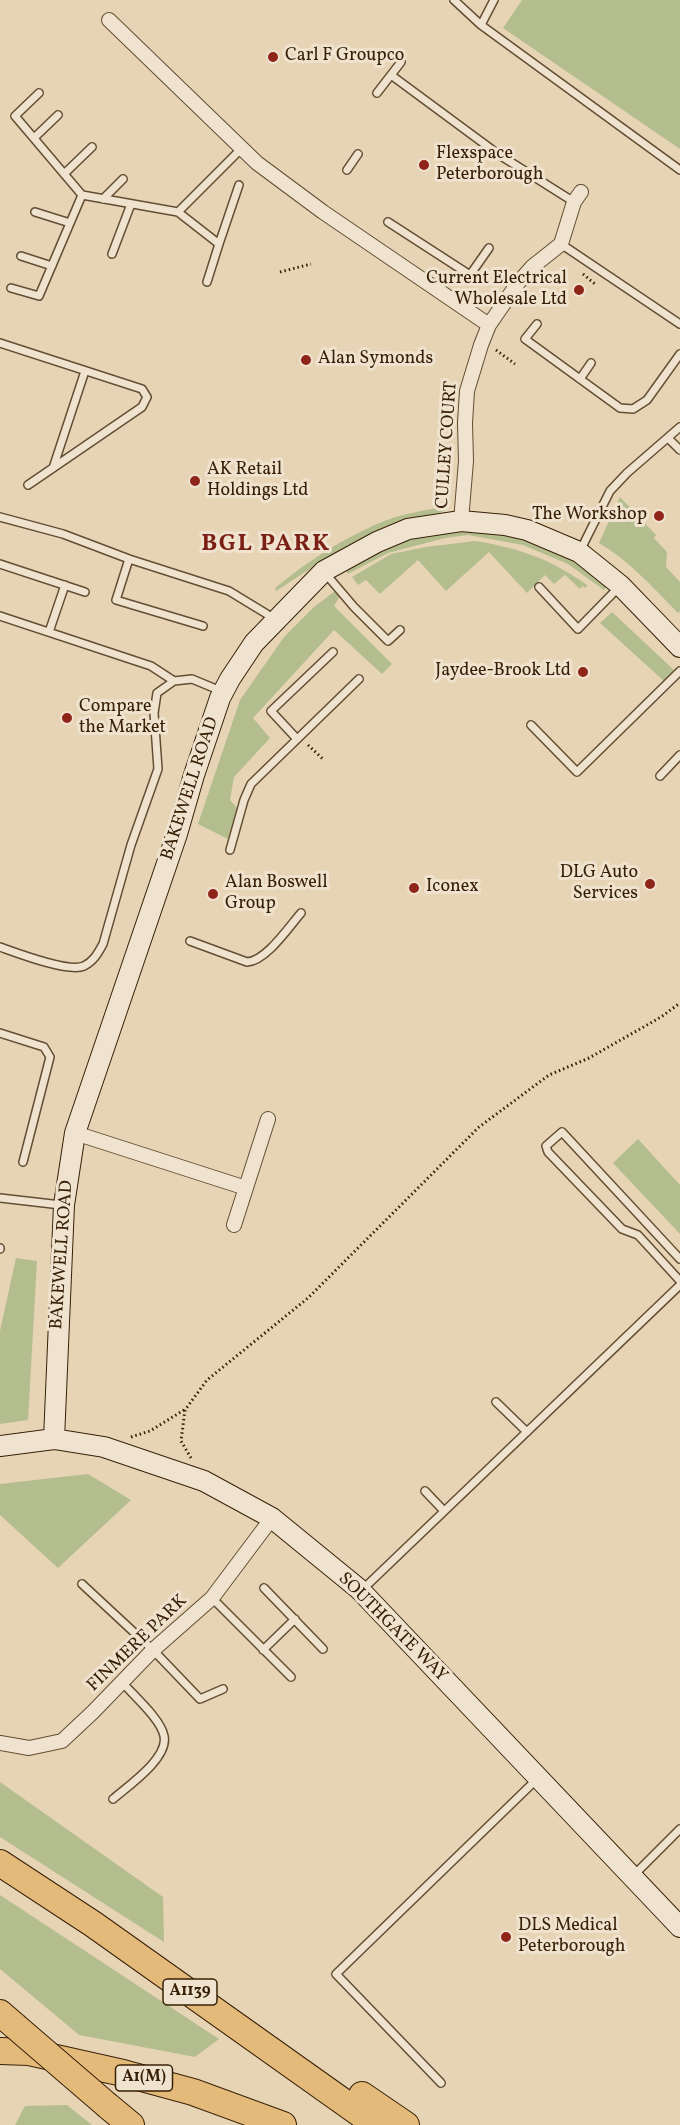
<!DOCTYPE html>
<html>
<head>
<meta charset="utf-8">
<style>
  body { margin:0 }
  canvas { display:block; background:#e6d4b5 }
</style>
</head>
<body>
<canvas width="680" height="2125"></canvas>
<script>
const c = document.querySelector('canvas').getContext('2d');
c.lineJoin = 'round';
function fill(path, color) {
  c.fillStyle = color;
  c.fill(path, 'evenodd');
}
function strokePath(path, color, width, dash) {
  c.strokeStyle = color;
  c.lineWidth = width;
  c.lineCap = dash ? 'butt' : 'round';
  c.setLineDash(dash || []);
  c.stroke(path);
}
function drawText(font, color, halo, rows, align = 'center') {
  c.font = font + ' Vollkorn,serif';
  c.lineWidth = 6;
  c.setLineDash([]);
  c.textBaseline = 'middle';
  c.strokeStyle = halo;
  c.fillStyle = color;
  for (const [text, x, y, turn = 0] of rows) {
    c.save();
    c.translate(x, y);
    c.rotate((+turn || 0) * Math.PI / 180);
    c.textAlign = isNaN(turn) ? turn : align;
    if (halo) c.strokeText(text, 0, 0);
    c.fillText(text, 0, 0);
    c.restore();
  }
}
const green = new Path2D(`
  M522,0H680V149L503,28Z
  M620,497L656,535L654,538L667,552L666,567L680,582V611L678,613C653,588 630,561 599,543Z
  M447,506L446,510L418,522L381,533L316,565L276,591L275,588C309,560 346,536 387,520C406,513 427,510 447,506Z
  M477,529L520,536L576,559L607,586L604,590L568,564L523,545L468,535L445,538L388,553L348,574L343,567L389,543L443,532Z
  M475,541C519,548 551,559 587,585L586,588L582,586L580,589L565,575L554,584L545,575L527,593L489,552L446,591L418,560L380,594L366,580L358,585L352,577L391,554L426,547Z
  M335,591L340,596L334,606L392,664L382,674L334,630L253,718L270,738L234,777L230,800L237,808L228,839L198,824L240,700L284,637L314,607Z
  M612,612L675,671L665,682L600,623Z
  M638,1139L680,1185V1234L613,1163Z
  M16,1258L37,1261L28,1420L0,1424V1331Z
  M88,1474L131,1500L58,1568L0,1515V1484Z
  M0,1782L163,1897L164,1942L0,1837Z
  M0,1895L219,2039L195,2057L79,2035L0,1969Z
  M67,2105L92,2125H15L25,2106Z`);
const path = new Path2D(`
  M280,272L311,264
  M583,274L596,285
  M496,350L515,364
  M308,745L324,760
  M131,1437L150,1431L184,1410
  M191,1458L181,1441L185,1410L207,1380L308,1298L479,1127L549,1075L589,1058L661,1017L680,1003`);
const lane = new Path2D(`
  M454,0L481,25L680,170
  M481,25L494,0
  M391,75L498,154L574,202
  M39,93L15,116L82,195L178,212L241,149
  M377,93L401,62
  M34,138L58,115
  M347,170L358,154
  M64,174L92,147
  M103,199L123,179
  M35,212L70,223
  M178,212L219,244L239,185
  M388,222L470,275L489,248
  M561,244L680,324
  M112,254L131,204
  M21,256L52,266
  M470,275L483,278
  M207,282L219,244
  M11,288L39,296L82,195
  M537,324L525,339L620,408L633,409L647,400L680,354
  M0,343L142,389L147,397L142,407L28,485
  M580,379L591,363
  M668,438L680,450
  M53,468L85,371
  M0,517L63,534L129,559L229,591L275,619
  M580,551L610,491L627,473L680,427
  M129,559L116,600L203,626
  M0,564L85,592
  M325,573L354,607L388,641L400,630
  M539,587L578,629L619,587
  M0,616L151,666L174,681
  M49,632L65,585
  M531,725L577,772L680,671
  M297,739L271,711L333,652
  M660,776L680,755
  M230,850L244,800L251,784L359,679
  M190,941L247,962C266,961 288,928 301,913
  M0,947C17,953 69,973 84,966C94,961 98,953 103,944L131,845L158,769L154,713L157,693L174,681L192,679L221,691
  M0,1033L44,1047L50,1057L23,1162
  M0,1198L61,1205
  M0,1249V1248
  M680,1259L562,1132L546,1146L548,1152L622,1229L638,1235L680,1281
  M496,1402L527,1432
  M425,1491L444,1511
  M82,1584L153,1650L200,1699L223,1689
  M264,1588L323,1649
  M361,1591L680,1285
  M212,1598L291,1677
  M263,1650L295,1619
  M113,1799C128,1786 169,1758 164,1736C161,1719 133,1695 121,1681
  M634,1875L680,1829
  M441,2083L336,1974L536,1780`);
const street = new Path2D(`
  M109,20L257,163L323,212L489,325
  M461,521L466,461L465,423L467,391L481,345L489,325L518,283L532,267L561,244L574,202L581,192
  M75,1133L246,1188
  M234,1225L268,1119
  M0,1743L29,1748L62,1741L93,1712L153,1650L212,1598L272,1518`);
const secondary = new Path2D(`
  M54,1439L64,1205L75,1133L177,834L194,775L220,698L230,679L254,643L324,571L377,542L408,529L461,521L505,525L527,530L579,552L620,585L680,647
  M0,1446L54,1439L104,1447L204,1481L272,1518L359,1589L680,1927`);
const highway = new Path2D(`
  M0,1863L93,1924L376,2125
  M0,2013L15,2026
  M0,2051L29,2052L123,2073L193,2092L283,2125
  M362,2095L406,2125
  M108,2106L131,2125`);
const highwayBridge = new Path2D(`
  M15,2026L108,2106`);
const markers = [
  [273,57,6,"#8f2418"],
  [424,165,6,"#8f2418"],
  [579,290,6,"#8f2418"],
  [306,360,6,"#8f2418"],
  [195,481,6,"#8f2418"],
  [659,516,6,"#8f2418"],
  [583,672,6,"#8f2418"],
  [67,718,6,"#8f2418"],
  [650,884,6,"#8f2418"],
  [414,888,6,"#8f2418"],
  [213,894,6,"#8f2418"],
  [506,1937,6,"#8f2418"]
];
const shields = [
  [190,1992,54],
  [144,2078,57]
];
const shieldNames = [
  ["A1139",190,1992],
  ["A1(M)",144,2078]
];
const poiNames = [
  ["Carl F Groupco",285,57],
  ["Flexspace",436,155],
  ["Peterborough",436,176],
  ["Current Electrical",567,280,"right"],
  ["Wholesale Ltd",567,301,"right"],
  ["Alan Symonds",318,360],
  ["AK Retail",207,471],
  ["Holdings Ltd",207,492],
  ["The Workshop",647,516,"right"],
  ["Jaydee-Brook Ltd",571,672,"right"],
  ["Compare",79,708],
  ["the Market",79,729],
  ["DLG Auto",638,874,"right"],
  ["Services",638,895,"right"],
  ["Alan Boswell",225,884],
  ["Group",225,905],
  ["Iconex",426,888],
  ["DLS Medical",518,1927],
  ["Peterborough",518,1948]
];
const streetNames = [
  ["CULLEY COURT",448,445,-86],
  ["BAKEWELL ROAD",191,789,-72],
  ["BAKEWELL ROAD",63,1255,-86],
  ["SOUTHGATE WAY",392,1628,45],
  ["FINMERE PARK",138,1644,-44]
];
const districtNames = [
  ["BGL PARK",266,546]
];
fill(green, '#b4bd8e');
strokePath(lane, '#644d32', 10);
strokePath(street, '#644d32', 16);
strokePath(secondary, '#382007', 22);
strokePath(highway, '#382007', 28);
strokePath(path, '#382007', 3, [1.5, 3]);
strokePath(lane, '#efe3cf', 7);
strokePath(street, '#efe3cf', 14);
strokePath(secondary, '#efe3cf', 20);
strokePath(highway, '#e3ba7a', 26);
strokePath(highwayBridge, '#382007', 28, []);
strokePath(highwayBridge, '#e3ba7a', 26);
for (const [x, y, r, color] of markers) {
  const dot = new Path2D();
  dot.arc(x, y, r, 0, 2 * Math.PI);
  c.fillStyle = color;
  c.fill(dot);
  strokePath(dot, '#efe3cf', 2);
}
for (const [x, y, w] of shields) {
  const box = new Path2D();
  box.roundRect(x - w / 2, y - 13, w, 26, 4.5);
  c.fillStyle = '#efe3cf';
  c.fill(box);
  strokePath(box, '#382007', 1.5);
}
drawText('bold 16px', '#382007', null, shieldNames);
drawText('18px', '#382007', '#efe3cf', poiNames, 'left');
drawText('18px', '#382007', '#efe3cf', streetNames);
c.letterSpacing = '1.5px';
drawText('bold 24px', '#7a1f14', '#efe3cf', districtNames);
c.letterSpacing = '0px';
</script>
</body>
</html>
